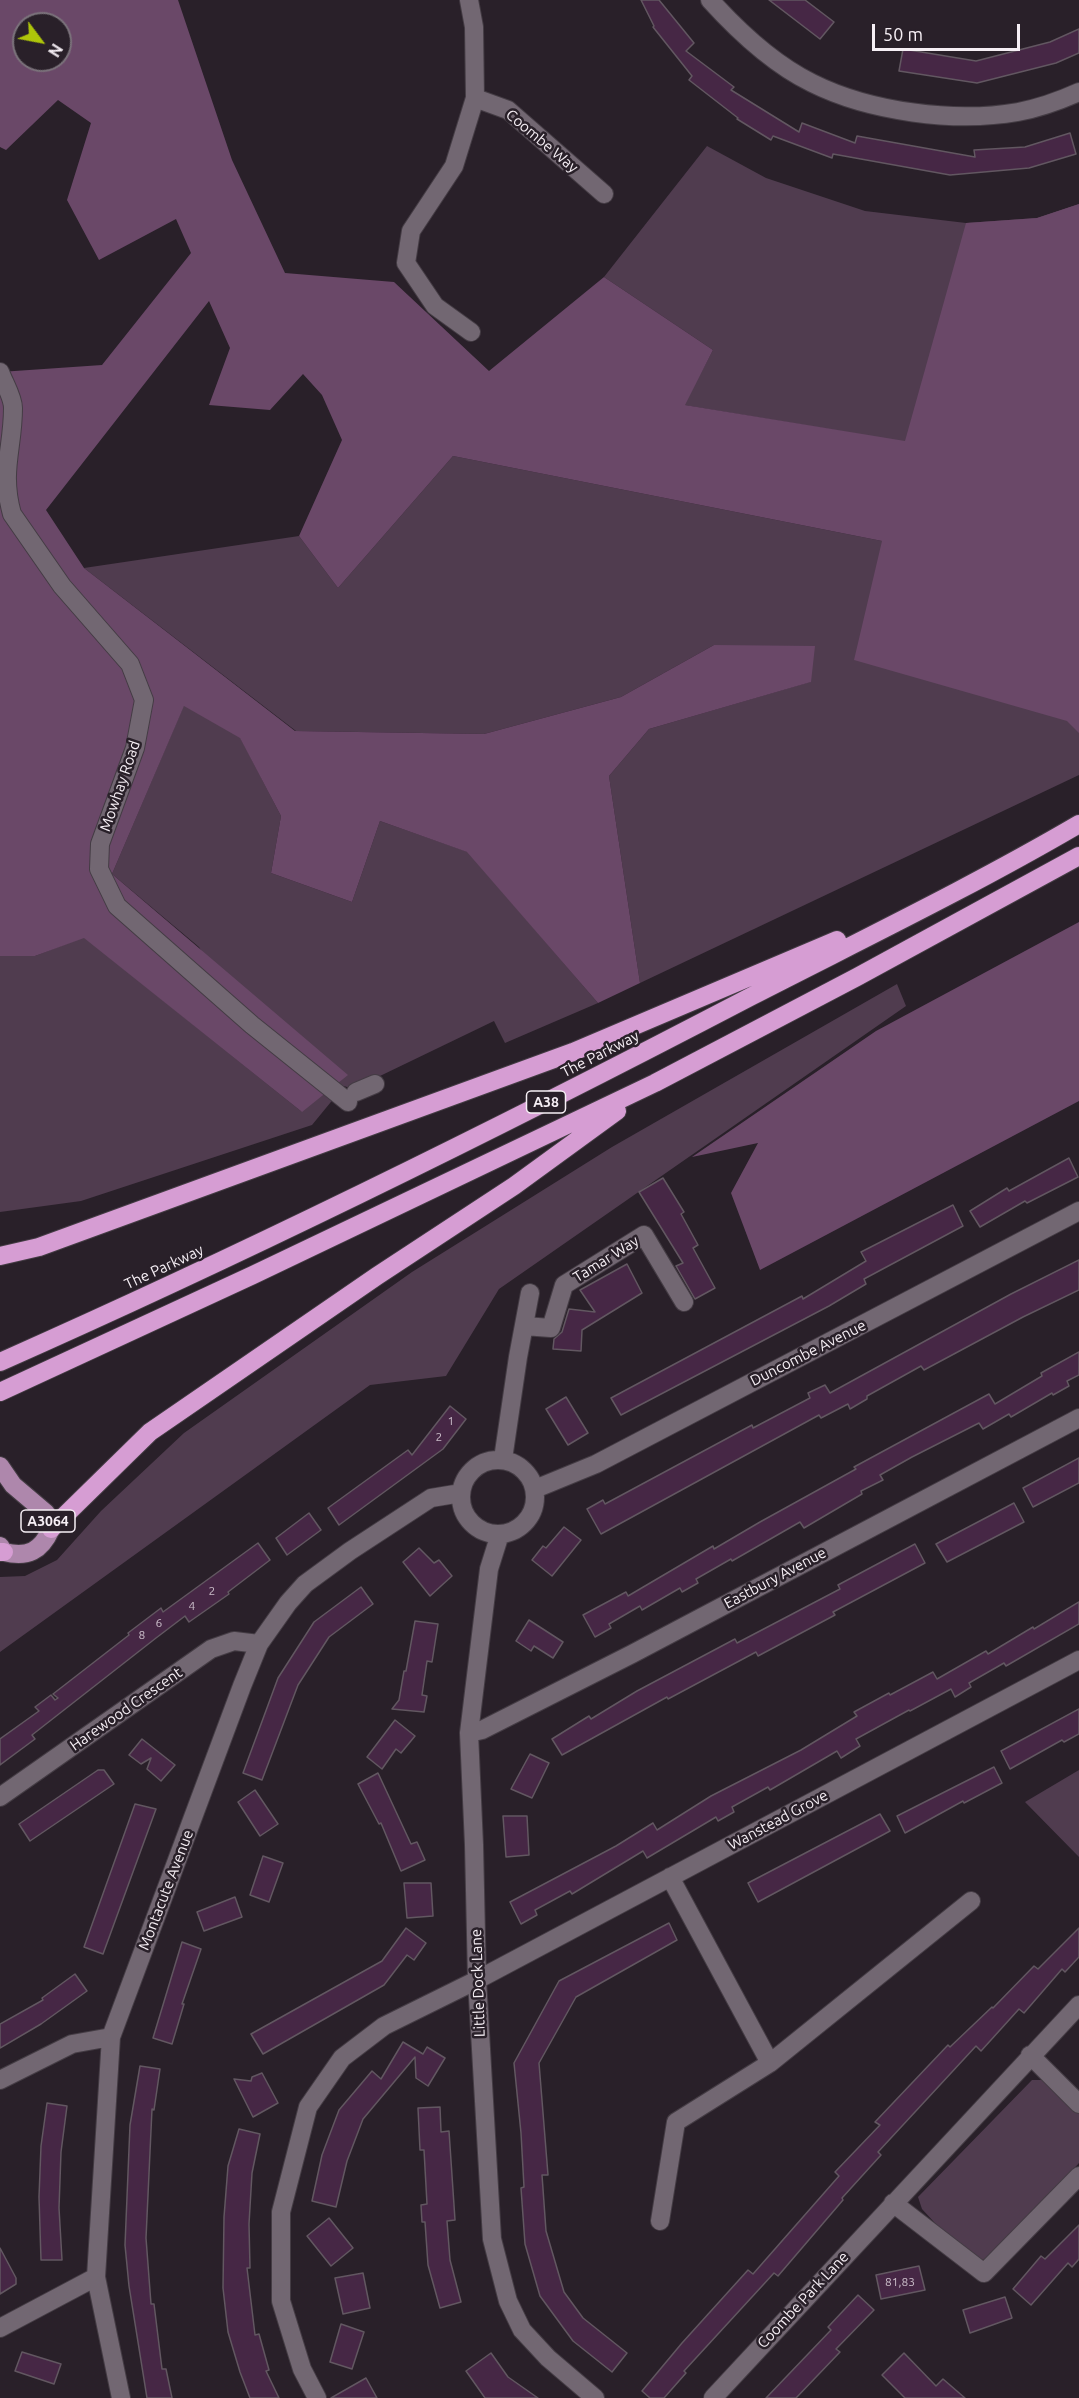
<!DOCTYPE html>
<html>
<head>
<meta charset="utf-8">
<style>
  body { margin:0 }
  #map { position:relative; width:1079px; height:2398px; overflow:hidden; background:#292029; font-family:Ubuntu,sans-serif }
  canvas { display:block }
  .north { position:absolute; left:12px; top:12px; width:60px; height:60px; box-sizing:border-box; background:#292029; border:2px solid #7b737b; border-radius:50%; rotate:122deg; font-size:16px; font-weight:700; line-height:24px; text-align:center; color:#f6eff5 }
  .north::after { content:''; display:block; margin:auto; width:21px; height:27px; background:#aec50a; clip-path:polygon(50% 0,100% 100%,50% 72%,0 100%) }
  .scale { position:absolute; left:872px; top:24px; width:148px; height:27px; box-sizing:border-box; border:3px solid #f6eff5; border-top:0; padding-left:8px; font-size:18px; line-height:21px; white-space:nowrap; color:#f6eff5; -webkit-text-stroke:4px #292029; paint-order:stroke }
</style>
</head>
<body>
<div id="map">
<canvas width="1079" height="2398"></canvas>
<div class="north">N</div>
<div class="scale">50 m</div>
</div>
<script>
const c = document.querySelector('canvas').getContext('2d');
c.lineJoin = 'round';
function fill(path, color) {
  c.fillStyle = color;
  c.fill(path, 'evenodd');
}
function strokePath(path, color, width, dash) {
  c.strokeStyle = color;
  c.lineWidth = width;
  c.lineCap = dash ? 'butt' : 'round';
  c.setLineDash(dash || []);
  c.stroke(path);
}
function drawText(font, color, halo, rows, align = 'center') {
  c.font = font + ' Ubuntu,sans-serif';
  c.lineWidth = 5;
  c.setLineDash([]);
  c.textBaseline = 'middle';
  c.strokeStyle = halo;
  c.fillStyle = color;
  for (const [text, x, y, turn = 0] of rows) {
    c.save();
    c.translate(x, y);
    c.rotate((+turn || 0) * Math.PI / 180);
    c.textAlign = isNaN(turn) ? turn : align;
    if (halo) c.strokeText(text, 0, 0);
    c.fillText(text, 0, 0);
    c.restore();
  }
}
const green = new Path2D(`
  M707,146L766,178L865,211L966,223L1037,218L1079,204V775L640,983L609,776L649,729L810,682L714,645L621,697L484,734L296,731L84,568L299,536L338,588L453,456L882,541L905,442L684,405L713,350L604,277Z
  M184,705L240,737L281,816L271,873L352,902L380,821L468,852L598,1003L505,1043L494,1021L353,1089L344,1086L312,1125L81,1201L0,1212V956H35L84,937L302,1112L199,947L112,874Z
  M897,984L906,1006L499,1289L446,1376L370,1385L0,1652V1577L25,1576L57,1560L101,1511L184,1433L412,1272L612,1147Z
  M1079,1770V1857L1025,1802Z
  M1032,2080H1043L1079,2113V2163L997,2252L983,2260L973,2258L946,2235L922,2209L918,2197Z`);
const forest = new Path2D(`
  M0,0H178L232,160L285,273L394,282L489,371L604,277L713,350L685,405L905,441L966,223L1037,218L1079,204V733L1067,721L854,660L882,541L453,456L338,588L299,536L342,440L322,395L303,374L270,410L209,405L230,348L209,301L46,510L84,568L295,731L484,734L621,697L714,645L815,646L811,682L649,729L609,776L640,983L598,1003L467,852L380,821L352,902L271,873L281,816L240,738L184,706L112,874L348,1075L302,1112L84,938L35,956H0V372L102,365L191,253L176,219L99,260L67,200L91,123L58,100L6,150L0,147ZM24,24H60V60H24Z
  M1079,922V1101L760,1270L731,1193L758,1143L692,1157L876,1031Z`);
const building = new Path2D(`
  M641,0H659L694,43L686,51L734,87L731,90L799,132L802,123L855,143L857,136L975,157L974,150L1025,147L1070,133L1076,154L1029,168L950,175L833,154L832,158L773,136L771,140L737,119L738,118L689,80L692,76L653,27L654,26Z
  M769,0H805L834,22L820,39Z
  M1079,29V53L1056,63L977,83L899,71L903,49L976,61L1050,42Z
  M1069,1158L1078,1177L1027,1203L1025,1201L980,1227L970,1211L1007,1188L1009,1191Z
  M663,1178L684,1212L681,1214L698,1245L693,1248L715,1288L695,1299L676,1266L683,1263L639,1192Z
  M953,1205L963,1226L864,1279L866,1284L829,1306L621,1415L611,1398L802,1296L803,1299L866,1261L861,1252Z
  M1079,1260V1290L1023,1317L924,1370L921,1366L867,1396V1399L850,1409L848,1404L821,1418L819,1415L601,1534L587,1509L603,1500L605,1504L752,1425L753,1428L810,1398L808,1393L825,1385L830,1393L1011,1294Z
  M627,1264L642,1293L582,1330L581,1351L553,1349L554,1339L562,1332L569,1309L595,1312L580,1290Z
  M1079,1352V1375L1067,1381L1069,1386L1053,1395L1052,1393L1011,1417L1009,1414L983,1429L979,1423L912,1457L880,1475L883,1480L861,1491L862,1494L804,1528L800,1522L732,1561L731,1559L696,1579L698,1583L682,1592L680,1588L642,1610L640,1606L609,1624L611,1628L595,1637L583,1615L626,1592L628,1596L713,1546L714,1549L760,1522L856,1469L854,1467L989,1394L995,1404L1042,1376L1041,1373Z
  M566,1397L588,1433L568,1445L546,1409Z
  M450,1406L466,1419L443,1449L339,1525L328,1508L408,1450L412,1455Z
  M1079,1458V1483L1033,1507L1023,1488Z
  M1014,1503L1024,1522L947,1562L936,1544Z
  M309,1513L321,1530L287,1555L276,1538Z
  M564,1527L581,1540L552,1576L532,1560L543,1546L546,1548Z
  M258,1543L270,1560L228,1592L229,1594L189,1622L185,1616L156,1638L32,1735L35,1739L0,1765V1739L39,1711L35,1707L51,1695L55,1700L58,1698L53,1694L129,1635L128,1633L161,1608L163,1612Z
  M915,1544L925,1563L833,1612L835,1615L758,1656L756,1652L668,1699L667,1697L562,1755L552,1739L589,1716L591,1719L637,1691L735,1639L737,1643L840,1589L838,1585Z
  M419,1548L434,1563L439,1560L452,1576L430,1596L403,1562Z
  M361,1587L373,1604L329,1637L298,1685L262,1780L243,1773L278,1678L314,1622Z
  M1079,1602V1624L1006,1666L1004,1663L969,1683L971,1687L955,1697L951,1689L910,1711L909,1710L856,1739L860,1746L841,1758L837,1751L770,1790L768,1787L732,1807L734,1812L718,1821L716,1817L647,1858L643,1851L572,1894L570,1891L535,1910L537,1915L521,1924L510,1902L616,1846L653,1823L657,1830L711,1796L801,1750L857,1716L854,1712L889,1693L890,1695L933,1672L937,1679L986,1651L988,1654L1033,1627L1034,1629Z
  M529,1620L563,1642L553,1658L534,1646L531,1651L516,1641Z
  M415,1621L438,1624L432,1662L427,1661L422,1695L427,1696L424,1712L392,1709L399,1700L404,1671H406Z
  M1079,1709V1734L1064,1742L1062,1740L1010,1769L1001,1751Z
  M395,1720L415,1736L401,1753L396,1749L382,1769L367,1757Z
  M142,1739L175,1765L161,1781L147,1769L151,1758L141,1764L129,1755Z
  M530,1754L549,1763L532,1798L511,1789Z
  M994,1767L1002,1783L964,1803L963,1801L905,1833L897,1816Z
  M98,1770H104L114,1784L30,1841L19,1824Z
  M378,1773L411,1844L417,1842L425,1860L401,1871L381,1823L379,1824L358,1784Z
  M255,1790L278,1824L260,1836L238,1802Z
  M135,1804L156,1809L103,1954L84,1947Z
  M880,1814L890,1831L758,1902L748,1883Z
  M503,1816H527L529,1855L506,1857Z
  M263,1856L283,1863L269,1902L250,1895Z
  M404,1883H431L433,1916L407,1918Z
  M235,1897L242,1917L204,1931L197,1912Z
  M669,1923L677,1940L576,1997L539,2063L548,2175H542L546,2231L564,2292L583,2318L627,2353L612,2372L573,2341L540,2296L525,2244L521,2188L524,2187L521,2133L514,2063L559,1981Z
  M406,1928L426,1943L414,1960L407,1955L384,1985L263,2054L251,2034L382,1961Z
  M1079,1928V1957L1065,1972L1062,1969L1024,2013L1019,2009L981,2051L976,2046L878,2152L881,2155L842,2198L843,2200L778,2276L774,2273L684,2371L686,2373L664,2398H650L642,2391L682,2343L748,2270L753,2274L839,2176L835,2172L880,2125L875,2122L948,2045L950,2047L992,2007L993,2008L1034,1966L1038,1969Z
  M182,1942L201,1949L182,2004H184L172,2044L153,2038Z
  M75,1974L87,1991L41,2024L0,2048V2024L43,2000L42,1998Z
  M403,2042L423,2054L427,2047L445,2058L428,2086L416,2078L415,2057L363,2119L347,2161L336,2207L312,2201L322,2155L339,2110L372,2071L381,2079Z
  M140,2066L160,2069L154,2110L152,2109L146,2238L151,2304H154L162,2369H166L172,2398H147L129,2286L125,2245L130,2125Z
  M262,2073L278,2103L253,2117L234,2079L251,2081L252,2077Z
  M47,2103L67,2106L61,2152L59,2208L62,2260H41L39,2197L41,2146Z
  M440,2107L441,2132L449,2131L455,2220L447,2221L450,2260L461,2302L440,2308L428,2265L425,2222H422L421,2205L427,2204L424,2150H420L418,2108Z
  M239,2129L260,2134L252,2173L249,2224L250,2268H247L255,2335L259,2334L269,2370L266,2371L279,2398H250L240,2372L228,2332L223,2288L224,2217L228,2166Z
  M329,2218L353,2248L331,2266L307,2236Z
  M1079,2225V2259L1072,2267L1068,2263L1031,2305L1013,2289L1041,2256L1045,2259Z
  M0,2248L16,2278V2284L0,2294Z
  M919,2266L925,2290L881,2299L876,2275Z
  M363,2273L370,2308L343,2314L335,2278Z
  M858,2295L874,2310L836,2349L840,2352L796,2398H766L831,2330L828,2327Z
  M1005,2297L1012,2318L970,2333L963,2310Z
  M341,2324L364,2332L352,2369L330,2362Z
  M22,2352L61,2364L54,2384L15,2371Z
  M491,2353L508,2377L538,2398H485L466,2371Z
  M904,2353L936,2386L943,2379L965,2398H905L882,2375Z
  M366,2378L377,2398H331Z`);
const minor = new Path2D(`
  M469,0L474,27L475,98L454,166L411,231L406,263L435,306L471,332
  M710,0C739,32 773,64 812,83C870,112 955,123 1018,112C1039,108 1059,101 1079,92
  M475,98L508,110L604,194
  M0,372C4,383 13,397 13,408C13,449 0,471 12,514L62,586L130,664L144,700L135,748L100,844L99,869L117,906L252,1025L348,1102
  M356,1092L375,1084
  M524,1326L551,1328L564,1285L644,1235L684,1302
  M503,1459L518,1357L530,1293
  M461 1497a37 37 0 1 1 74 0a37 37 0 1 1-74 0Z
  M535,1489L596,1464L1079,1211
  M500,1534L489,1569L469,1733L474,1845L477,1980L492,2239L508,2301L522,2330L548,2358L595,2398
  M469,1733L482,1730L632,1654L1079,1418
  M0,1797L211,1649L234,1641L259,1644
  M670,1877L770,2063
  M1030,2055L1079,2104
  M0,2080L72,2044L111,2037
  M893,2203L984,2273L1079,2176
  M660,2221L676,2122L770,2063L971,1901
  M0,2328L96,2277
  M121,2398L96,2277L111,2037L242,1686L259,1644L288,1603L305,1584L350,1551L431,1498L461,1493
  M317,2398L302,2369L281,2301V2212L308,2107L342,2058L384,2026L477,1980L1079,1660
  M713,2398L1079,2005`);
const major = new Path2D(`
  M0,1466L13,1485L46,1513L51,1529C41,1551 28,1558 4,1552L0,1546`);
const highway = new Path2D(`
  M0,1256L39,1247L573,1052L837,940
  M0,1362C255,1249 505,1125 752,996C861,940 973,886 1079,824
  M0,1392L253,1275L655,1083L857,977L1079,856
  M51,1529L150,1432L377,1276L514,1186L617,1111
  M0,1552H4`);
const numberNames = [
  ["1",451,1421],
  ["2",439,1437],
  ["2",212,1591],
  ["4",192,1606],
  ["6",159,1623],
  ["8",142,1635],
  ["81,83",900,2282]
];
const shields = [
  [546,1102,39],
  [48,1521,54]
];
const shieldNames = [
  ["A38",546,1102],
  ["A3064",48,1521]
];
const streetNames = [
  ["Coombe Way",542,141,40],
  ["Mowhay Road",120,786,-71],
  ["The Parkway",600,1054,-27],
  ["Tamar Way",606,1259,-32],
  ["The Parkway",164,1267,-25],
  ["Duncombe Avenue",808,1353,-27],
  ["Eastbury Avenue",775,1578,-28],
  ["Harewood Crescent",126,1709,-35],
  ["Wanstead Grove",778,1820,-28],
  ["Montacute Avenue",166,1890,-69],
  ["Little Dock Lane",478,1983,-92],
  ["Coombe Park Lane",803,2300,-47]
];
fill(green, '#503c4f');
fill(forest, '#6a4868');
fill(building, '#462745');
strokePath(building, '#625761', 1.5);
strokePath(minor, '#443c44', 20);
strokePath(major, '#443c44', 20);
strokePath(highway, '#443c44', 20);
strokePath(minor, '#726772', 18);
strokePath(major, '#ae87ac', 18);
strokePath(highway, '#d69dd3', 18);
drawText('12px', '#cabdc9', null, numberNames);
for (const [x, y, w] of shields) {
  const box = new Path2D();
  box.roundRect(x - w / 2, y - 11, w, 22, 4.5);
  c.fillStyle = '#292029';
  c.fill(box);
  strokePath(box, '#f6eff5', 1.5);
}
drawText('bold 14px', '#f6eff5', null, shieldNames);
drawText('15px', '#f6eff5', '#292029', streetNames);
</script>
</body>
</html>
